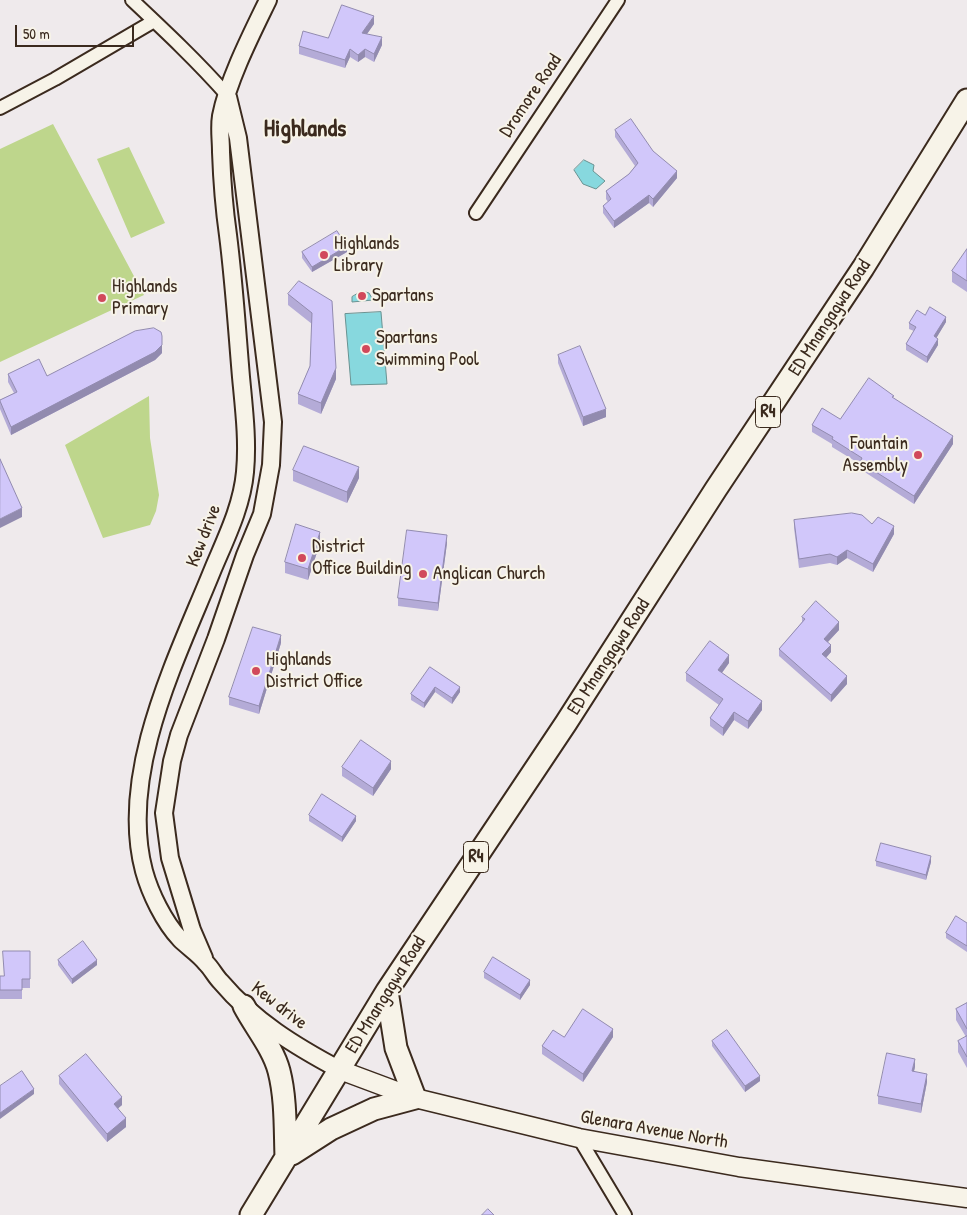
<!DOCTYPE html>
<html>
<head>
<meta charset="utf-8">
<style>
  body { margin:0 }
  #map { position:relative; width:967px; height:1215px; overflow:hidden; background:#efeaec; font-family:"Patrick Hand",sans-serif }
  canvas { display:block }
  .scale { position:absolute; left:15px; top:25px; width:119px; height:22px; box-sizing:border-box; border:2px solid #3b2a1e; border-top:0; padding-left:6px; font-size:15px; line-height:18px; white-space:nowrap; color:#3b2a1e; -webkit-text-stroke:4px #f7f3e8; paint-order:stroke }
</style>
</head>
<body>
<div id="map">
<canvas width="967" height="1215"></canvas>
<div class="scale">50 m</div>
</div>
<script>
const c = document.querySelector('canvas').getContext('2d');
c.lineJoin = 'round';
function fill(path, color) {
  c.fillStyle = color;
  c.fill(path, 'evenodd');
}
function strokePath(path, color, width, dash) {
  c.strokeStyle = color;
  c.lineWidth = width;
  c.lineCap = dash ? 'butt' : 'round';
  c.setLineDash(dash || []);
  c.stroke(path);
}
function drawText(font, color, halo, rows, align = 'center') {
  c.font = font + ' "Patrick Hand",sans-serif';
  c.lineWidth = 4;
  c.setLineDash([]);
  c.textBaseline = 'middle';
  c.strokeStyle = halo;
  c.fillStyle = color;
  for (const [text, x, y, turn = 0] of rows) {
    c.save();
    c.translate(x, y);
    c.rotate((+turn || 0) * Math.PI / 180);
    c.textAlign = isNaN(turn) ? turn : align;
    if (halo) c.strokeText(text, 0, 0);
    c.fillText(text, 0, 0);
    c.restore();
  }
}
const green = new Path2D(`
  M53,124L144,295L0,362V149Z
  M129,147L165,223L131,238L97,159Z
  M149,396L150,438L159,495L156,511L150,525L103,538L65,445Z`);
const water = new Path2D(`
  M584,160L594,165L593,171L605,181L596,189L583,184L574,170Z
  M362,291L369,293L373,300L352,302V297Z
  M381,312L387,384L351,385L345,314Z`);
const minor = new Path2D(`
  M132,0C165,31 197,61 227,95
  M0,108L55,79L154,21
  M476,213L618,0
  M579,1138L625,1215`);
const tertiary = new Path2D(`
  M268,0C252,33 228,80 221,116C219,128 221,139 221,152C222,180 224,207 228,235C234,282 237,330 241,377C244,409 248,441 245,472C242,506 226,538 213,569C177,658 118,773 144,871C150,893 164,922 180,939C188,947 199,954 206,963C212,969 215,976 221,982C254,1021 295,1046 340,1070
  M204,958L192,930L170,858L164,813L172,761L179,735L216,639L245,555L262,514L271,465L273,422L238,138L228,97`);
const secondary = new Path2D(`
  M340,1070L415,1098L579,1138L739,1167L967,1198`);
const trunk = new Path2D(`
  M244,1006C255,1027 273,1048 279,1071C286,1098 285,1129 286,1157
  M292,1154L331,1129L374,1109L415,1098L396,1048L387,991
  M251,1215L387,991L566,723L716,489L863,268L967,100`);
const wall = new Path2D(`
  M374,24L367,34L382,45L374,62L365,57L358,62L350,57L345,68L299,54V46L328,38Z
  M615,130L653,151L677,178L653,207L649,203L614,228L603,213V206L608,202L606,199V191L629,174L635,166L615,137Z
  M967,249V292L952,282V271Z
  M302,252H347L312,272L302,258Z
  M288,294L332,301L336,379L321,414L298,404V394L310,366L312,324L288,305Z
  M925,315L946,322L936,338L938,345L927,363L906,350V344L914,331L909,329V323Z
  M162,344V353L155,360L11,435L0,409V400L14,393L8,382V374L47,376Z
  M558,355L606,417L583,426L558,363Z
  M894,398L953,444L914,504L860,469V464L832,447V444L812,432V425L840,419Z
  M293,470L359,478L347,503L293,481Z
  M794,520L872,524L894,534L873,572L847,558L837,565L830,563L799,568L794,528Z
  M320,543L308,580L285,573V562Z
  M447,543L438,611L398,606V598Z
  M802,617L839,630L828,642L831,652L826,658L847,684L831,702L779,656V649L802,622Z
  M281,643L259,714L229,705V697Z
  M729,663L722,673L762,710L748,729L734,720L723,736L710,726V718L719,705L686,681V673Z
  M430,667L460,692L452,704L435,692L424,708L411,700V694Z
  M342,767L391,769L373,796L342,776Z
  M309,815L356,821L342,842L309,821Z
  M876,861L931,862L926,880L876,866Z
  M967,923V952L946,938V933Z
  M30,951V988H22V999H0V976H4Z
  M58,960L97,965L72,984L58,965Z
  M484,972L530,985L520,1000L484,978Z
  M967,1003V1068L958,1052V1041L966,1037L956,1020V1009Z
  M564,1037H613L583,1082L542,1054V1046Z
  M712,1041L760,1081L745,1092L712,1046Z
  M915,1067L914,1071L927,1082L921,1113L878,1104V1096Z
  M59,1076L122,1105L118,1108L126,1127L107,1142L59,1084Z`);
const shadedWall = new Path2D(`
  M374,16V24L362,41V33Z
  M382,37V45L374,62V54Z
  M350,49V57L345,68V60Z
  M365,49V57L358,62V55Z
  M677,171V178L653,207V199Z
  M649,195V203L614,228V221Z
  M347,246V252L312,272V267Z
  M946,317V322L934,342V336Z
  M162,336V353L155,360L11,435V427Z
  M938,339V345L927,363V357Z
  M336,368V379L321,414V403Z
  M606,409V417L583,426V417Z
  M953,436V444L914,504V496Z
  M359,467V478L347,503V492Z
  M22,508V517L0,528V519Z
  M894,526V534L873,572V564Z
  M320,532V543L308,580V569Z
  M447,535V543L438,611V603Z
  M847,550V558L837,565V557Z
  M839,622V630L824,646V639Z
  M281,635V643L259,714V706Z
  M831,645V652L822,662V654Z
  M729,655V663L718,678V670Z
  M847,676V684L831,702V695Z
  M435,687V692L424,708V703Z
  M460,687V692L452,704V698Z
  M762,701V710L748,729V721Z
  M734,712V720L723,736V728Z
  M391,761V769L373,796V788Z
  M356,816V821L342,842V837Z
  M931,856V862L926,880V875Z
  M97,960V965L72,984V979Z
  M530,980V985L520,1000V995Z
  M613,1029V1037L583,1082V1074Z
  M915,1059V1067L912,1079V1071Z
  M927,1074V1082L921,1113V1104Z
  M760,1076V1081L745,1092V1086Z
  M34,1089V1094L0,1119V1113Z
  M122,1097V1105L114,1112V1104Z
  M126,1118V1127L107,1142V1134Z`);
const building = new Path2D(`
  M342,5L374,16L362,33L382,37L374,54L365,49L358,55L350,49L345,60L299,46L303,31L328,38Z
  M631,119L653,151L677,171L653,199L649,195L614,221L603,206L611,199L606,191L629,174L638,163L615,130Z
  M337,231L347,246L312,267L302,252Z
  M967,249V281L952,271Z
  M299,281L332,301L336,368L321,403L298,394L310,366L312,313L288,294Z
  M930,307L946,317L934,336L938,339L927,357L906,344L916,327L909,323L917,310L925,315Z
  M154,328L161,332L162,336V345L155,352L11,427L0,401V400L17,392L8,374L39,359L47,376L135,331Z
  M580,346L606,409L583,417L558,355Z
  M869,378L894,396L892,397L953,436L914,496L860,462L862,458L832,439L833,437L812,425L822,408L840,419Z
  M304,446L359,467L347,492L293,470Z
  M0,459L22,508L0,519Z
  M852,513L862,515L872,524L878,517L894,526L873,564L847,550L837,557L830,554L799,559L794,520Z
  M296,524L320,532L308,569L285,562Z
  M407,530L447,535L438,603L398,598Z
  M816,601L839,622L824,639L831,645L822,654L847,676L831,695L779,649L805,619L802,617Z
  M253,627L281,635L259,706L229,697Z
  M710,641L729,655L718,670L762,701L748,721L734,712L723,728L710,718L723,699L686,673Z
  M430,667L460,687L452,698L435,687L424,703L411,694Z
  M361,740L391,761L373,788L342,767Z
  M322,794L356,816L342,837L309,815Z
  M881,843L931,856L926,875L876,861Z
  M956,916L967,923V946L946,933Z
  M83,941L97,960L72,979L58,960Z
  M3,951H30V979H22V990H0V976H4Z
  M493,957L530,980L520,995L484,972Z
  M967,1003V1029L956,1009Z
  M583,1009L613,1029L583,1074L542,1046L553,1030L564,1037Z
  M727,1030L760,1076L745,1086L712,1041Z
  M967,1036V1057L958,1041Z
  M887,1053L915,1059L912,1071L927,1074L921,1104L878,1096Z
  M86,1054L122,1097L114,1104L126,1118L107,1134L59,1076Z
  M22,1071L34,1089L0,1113V1086Z
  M488,1209L494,1215H482Z`);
const markers = [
  [324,255,5,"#d1495b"],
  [362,296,5,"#d1495b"],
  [102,298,5,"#d1495b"],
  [366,349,5,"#d1495b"],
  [918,455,5,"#d1495b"],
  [302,558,5,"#d1495b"],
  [423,574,5,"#d1495b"],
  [256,671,5,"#d1495b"]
];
const shields = [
  [768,412,25],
  [476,857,25]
];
const shieldNames = [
  ["R4",768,412],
  ["R4",476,857]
];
const streetNames = [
  ["Dromore Road",531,96,-56],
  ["ED Mnangagwa Road",830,318,-57],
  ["Kew drive",204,536,-69],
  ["ED Mnangagwa Road",609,657,-57],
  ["ED Mnangagwa Road",386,995,-58],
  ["Kew drive",279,1006,38],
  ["Glenara Avenue North",654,1130,10]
];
const poiNames = [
  ["Highlands",334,244],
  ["Library",334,266],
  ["Highlands",112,287],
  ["Primary",112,309],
  ["Spartans",372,296],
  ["Spartans",376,338],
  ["Swimming Pool",376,360],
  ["Fountain",908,444,"right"],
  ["Assembly",908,466,"right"],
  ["District",312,547],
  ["Office Building",312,569],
  ["Anglican Church",433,574],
  ["Highlands",266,660],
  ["District Office",266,682]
];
const districtNames = [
  ["Highlands",305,130]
];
fill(green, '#bed68c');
fill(water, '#87d8de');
strokePath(water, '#699291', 1);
strokePath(minor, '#3b2a1e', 16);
strokePath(tertiary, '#3b2a1e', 20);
strokePath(secondary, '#3b2a1e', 21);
strokePath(trunk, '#3b2a1e', 25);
strokePath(minor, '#f7f3e8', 12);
strokePath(tertiary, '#f7f3e8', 16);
strokePath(secondary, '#f7f3e8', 18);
strokePath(trunk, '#f7f3e8', 21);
fill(wall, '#b4abd7');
fill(shadedWall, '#928baf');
fill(building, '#d1c7fa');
strokePath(building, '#928baf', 1);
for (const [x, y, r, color] of markers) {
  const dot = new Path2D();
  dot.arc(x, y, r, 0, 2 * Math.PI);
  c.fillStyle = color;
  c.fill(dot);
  strokePath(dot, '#f7f3e8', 2);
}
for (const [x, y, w] of shields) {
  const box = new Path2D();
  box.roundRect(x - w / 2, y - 15.5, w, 31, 4);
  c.fillStyle = '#f7f3e8';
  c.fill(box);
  strokePath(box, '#3b2a1e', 1);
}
drawText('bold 18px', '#3b2a1e', null, shieldNames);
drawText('19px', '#3b2a1e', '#f7f3e8', streetNames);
drawText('19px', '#3b2a1e', '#f7f3e8', poiNames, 'left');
drawText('bold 24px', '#3b2a1e', '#f7f3e8', districtNames);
</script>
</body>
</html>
